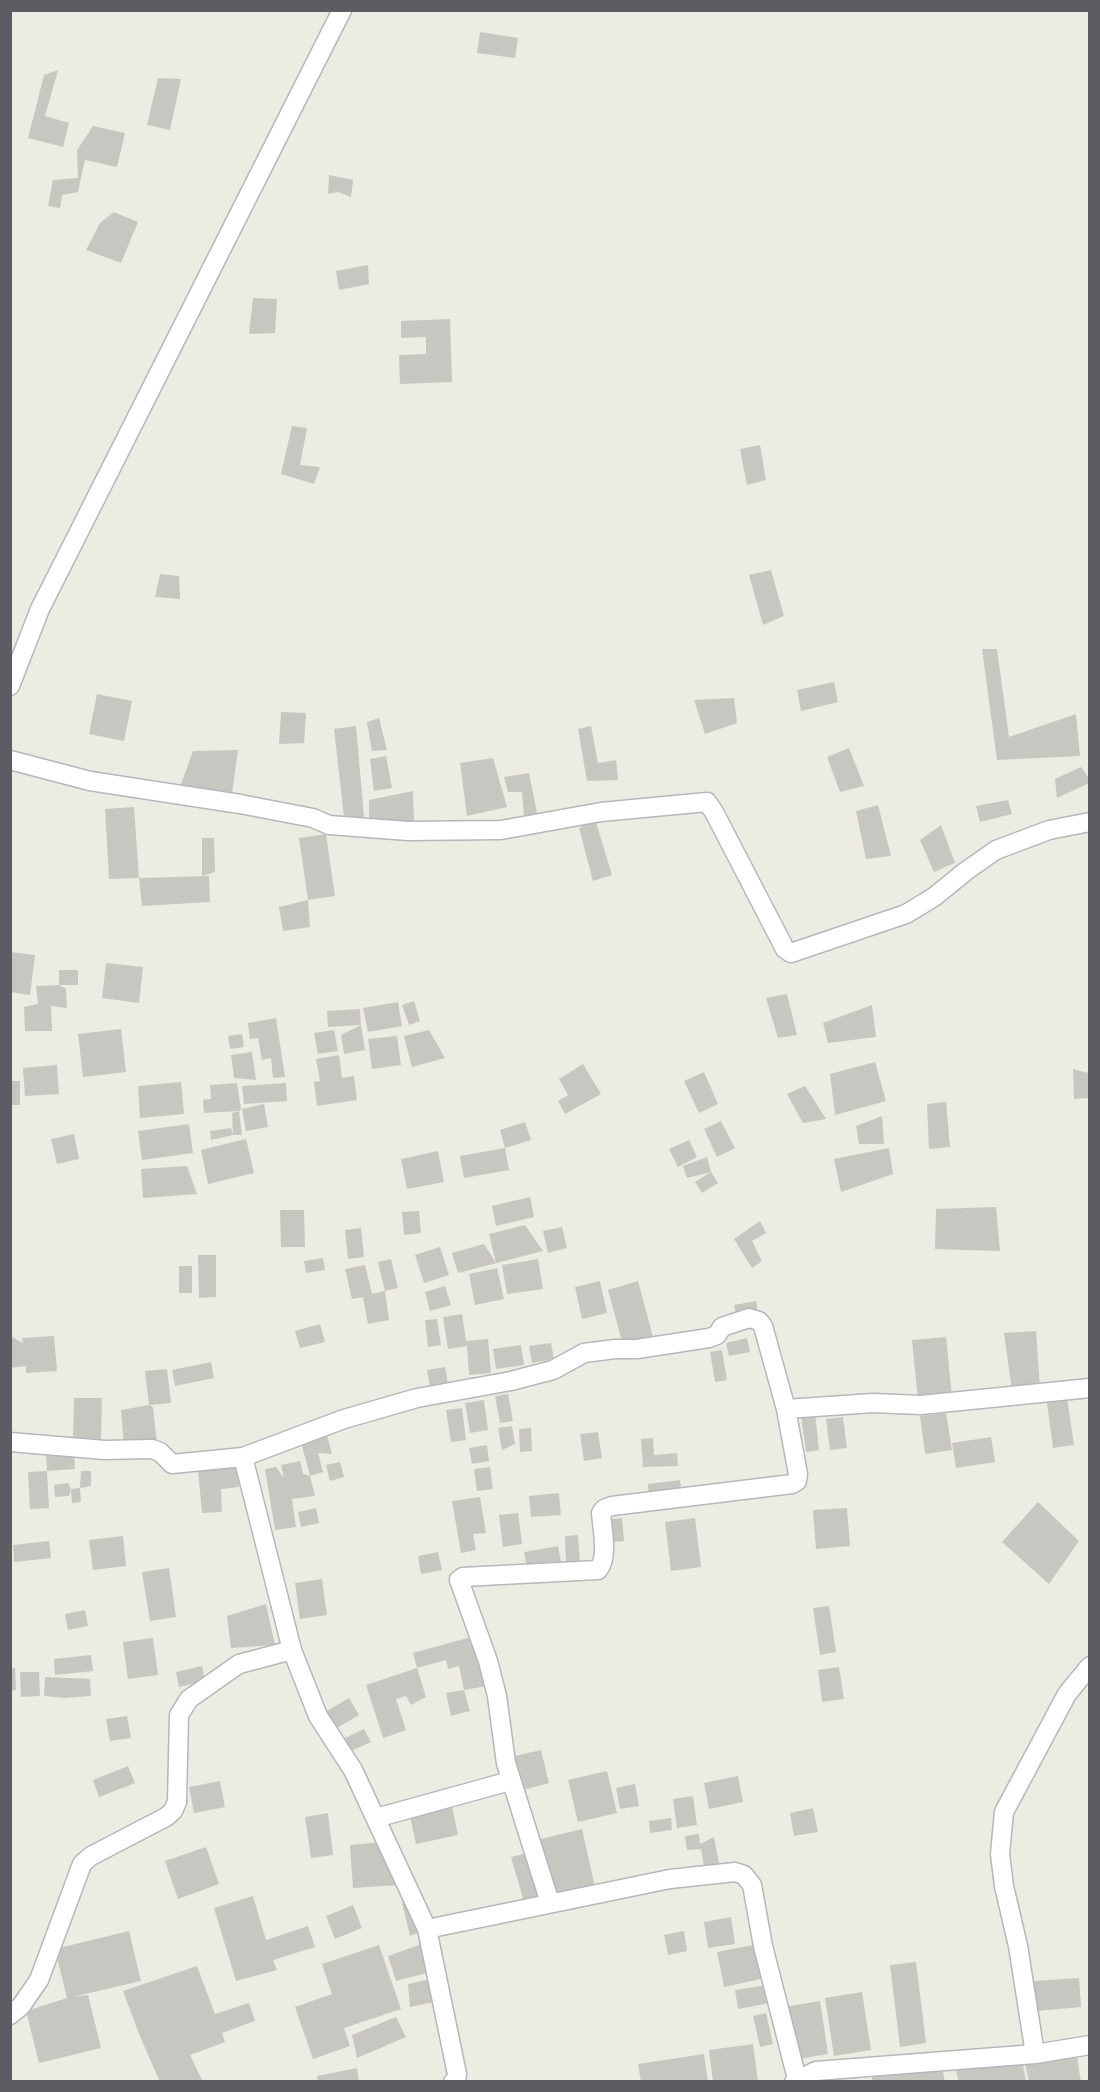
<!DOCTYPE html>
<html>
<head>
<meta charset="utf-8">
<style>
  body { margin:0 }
  #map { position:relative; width:1100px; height:2092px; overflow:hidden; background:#edece3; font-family:"Fira Sans Condensed",sans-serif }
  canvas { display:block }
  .frame { position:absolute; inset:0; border:12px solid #5b5d63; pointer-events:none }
</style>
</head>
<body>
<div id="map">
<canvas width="1100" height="2092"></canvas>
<div class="frame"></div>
</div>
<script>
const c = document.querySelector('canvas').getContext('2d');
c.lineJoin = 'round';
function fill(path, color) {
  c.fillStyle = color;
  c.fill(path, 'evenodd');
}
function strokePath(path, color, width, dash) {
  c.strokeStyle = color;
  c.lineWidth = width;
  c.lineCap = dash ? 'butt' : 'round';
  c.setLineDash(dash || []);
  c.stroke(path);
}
const building = new Path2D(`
  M480,32L518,38L515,58L477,53Z
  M58,70L45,116L69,123L63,147L28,138L44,75Z
  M158,78L181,79L170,130L147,125Z
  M93,126L125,133L117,167L85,160L78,192L62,195L60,208L48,206L53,180L78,178L77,150Z
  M329,175L353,180L351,197L338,192L328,194Z
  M114,212L138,222L121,263L86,250L100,223Z
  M368,265L369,284L339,290L336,271Z
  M253,298L277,299L275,333L249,334Z
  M450,319L452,382L400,384L399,355L426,354V337L401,338V321Z
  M292,426L307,428L300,465L320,467L314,484L281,474Z
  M760,445L766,480L747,485L740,449Z
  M771,570L784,616L763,625L749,575Z
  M160,574L179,576L180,599L155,597Z
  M982,649H997L1009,737L1076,714L1080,756L997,760Z
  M834,682L838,702L801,711L797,690Z
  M97,694L132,701L124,741L89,734Z
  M734,698L737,723L705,734L694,700Z
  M281,712L306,713L304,743L279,744Z
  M379,718L387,750L372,751L367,722Z
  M356,726L364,817H344L334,729Z
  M591,726L598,763L616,760L618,780L587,781L578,729Z
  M849,748L864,786L840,792L827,757Z
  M238,750L232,794L179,790L193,751Z
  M386,756L392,788L374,791L370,759Z
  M493,758L507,807L467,816L460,763Z
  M1081,767L1089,778V783L1057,798L1055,779Z
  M529,773L538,818L524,816L522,792H508L504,777Z
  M413,791L414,821L369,825V800Z
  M1008,800L1012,814L980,822L976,806Z
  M878,805L891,856L866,859L856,811Z
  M134,807L139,878L109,879L105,809Z
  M595,819L612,875L593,881L579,828Z
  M941,825L955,863L934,872L920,840Z
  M326,834L335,896L308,900L299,838Z
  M202,838H214L215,872L202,876Z
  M209,876L210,902L142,906L139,878Z
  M308,900L310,927L283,931L279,907Z
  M10,952L35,955L30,995L10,992Z
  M106,963L143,967L139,1003L102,998Z
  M59,970H78V985H59Z
  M59,985L66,989L67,1008L51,1006L52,1031H25L24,1007L38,1004L36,986Z
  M787,994L797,1035L778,1038L766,998Z
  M414,1001L420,1021L409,1025L402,1005Z
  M398,1002L402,1026L368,1032L363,1008Z
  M872,1005L876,1037L828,1043L823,1023Z
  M360,1009L361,1025L328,1027L327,1011Z
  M276,1018L285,1077L273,1078L271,1058L262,1060L258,1038L250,1039L248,1023Z
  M361,1025L365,1050L344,1054L341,1035Z
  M121,1029L126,1072L83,1077L78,1034Z
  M334,1030L338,1051L318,1054L314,1033Z
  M429,1030L445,1058L412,1067L404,1036Z
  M242,1034L244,1047L230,1049L228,1036Z
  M397,1036L401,1065L372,1069L368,1039Z
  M252,1052L256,1080L234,1078L231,1055Z
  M339,1055L342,1078L354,1076L357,1100L317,1106L314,1082L320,1081L316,1059Z
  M875,1062L886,1101L835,1115L830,1074Z
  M583,1064L601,1094L565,1114L558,1101L568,1095L559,1079Z
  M57,1065L59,1094L25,1096L23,1068Z
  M1073,1069L1088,1073L1089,1098L1074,1099Z
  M704,1072L718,1104L699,1113L684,1081Z
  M10,1081H20V1105H10Z
  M181,1082L184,1114L140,1118L138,1086Z
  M237,1083L241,1109L239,1111L204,1113L203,1100L211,1099L210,1085Z
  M286,1083L287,1101L244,1104L242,1086Z
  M805,1086L826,1119L803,1123L787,1094Z
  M946,1102L950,1147L929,1149L927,1104Z
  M264,1104L268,1127L246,1131L242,1109Z
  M239,1111L242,1135H233L232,1113Z
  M882,1116L884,1144H859L856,1126Z
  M721,1121L735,1148L717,1157L704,1129Z
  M525,1122L531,1140L505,1148L500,1130Z
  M189,1124L193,1153L142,1160L138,1131Z
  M231,1128L233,1135L211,1140L210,1131Z
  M74,1134L79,1159L57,1164L51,1139Z
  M246,1139L254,1173L208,1184L201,1150Z
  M689,1140L697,1157L678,1167L669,1149Z
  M505,1148L509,1170L464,1178L460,1156Z
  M889,1148L893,1174L841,1192L834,1159Z
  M438,1151L444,1182L407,1189L401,1159Z
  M707,1157L711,1172L718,1183L702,1193L695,1182L711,1172L687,1178L683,1166Z
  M187,1166L197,1194L143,1198L141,1169Z
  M530,1197L534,1217L496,1226L492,1206Z
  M996,1207L1000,1251L935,1249L936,1209Z
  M280,1210H304L305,1247H281Z
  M419,1211L421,1233L404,1235L402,1212Z
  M760,1221L766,1233L752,1241L762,1261L752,1268L734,1239Z
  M525,1225L543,1251L458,1273L452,1253L484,1244L496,1263L489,1234Z
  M562,1227L567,1248L548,1253L543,1231Z
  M361,1228L364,1257L348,1259L345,1230Z
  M440,1247L449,1275L424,1283L415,1255Z
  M198,1255H216V1297L199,1298Z
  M323,1258L325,1270L306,1273L304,1261Z
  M391,1259L398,1288L385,1291L378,1262Z
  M538,1259L543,1289L507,1294L502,1265Z
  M365,1265L372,1294L385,1291L389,1320L368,1324L363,1297L352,1299L345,1269Z
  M179,1266H192V1293H179Z
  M497,1268L504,1299L475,1305L469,1274Z
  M600,1281L607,1313L582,1319L575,1287Z
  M638,1281L653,1337L623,1345L608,1290Z
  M445,1286L451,1305L430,1311L425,1292Z
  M756,1301L758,1313L736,1316L734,1305Z
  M462,1314L466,1341L488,1339L491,1373L469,1375L467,1346L448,1349L443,1317Z
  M437,1319L441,1345L428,1347L425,1320Z
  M320,1324L325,1342L300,1348L295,1331Z
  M1036,1331L1040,1388L1012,1391L1004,1333Z
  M10,1336L23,1343L22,1338L54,1336L57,1371L26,1373V1366L10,1368Z
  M946,1337L952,1397L918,1401L912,1340Z
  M747,1338L750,1352L729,1356L726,1343Z
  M551,1343L554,1359L532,1363L529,1346Z
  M521,1345L524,1365L496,1369L493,1349Z
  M722,1350L727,1380L715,1382L710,1352Z
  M211,1362L214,1378L175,1386L172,1370Z
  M445,1367L448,1384L430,1387L427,1370Z
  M167,1369L171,1403L149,1405L145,1371Z
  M508,1394L513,1421L500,1423L495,1396Z
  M74,1398H102L101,1440L73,1439Z
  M1067,1398L1074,1445L1053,1448L1047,1403Z
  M484,1400L488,1430L470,1433L465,1403Z
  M149,1405L153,1407L157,1444L124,1447L121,1410Z
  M462,1408L466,1440L451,1442L446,1410Z
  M815,1413L819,1450L806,1452L801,1415Z
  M946,1413L952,1450L925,1454L920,1416Z
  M843,1417L847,1448L830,1450L826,1419Z
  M512,1426L515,1444L502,1450L498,1428Z
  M531,1428L532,1451L520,1452L519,1429Z
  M598,1432L602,1458L584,1461L580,1434Z
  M327,1435L332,1454L318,1453L323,1472L310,1476L315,1496L292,1499L296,1527L275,1530L265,1469L276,1467L284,1478L281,1465L300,1461L303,1474L310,1476L301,1442Z
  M991,1437L995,1462L956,1468L952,1443Z
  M653,1438L654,1455L677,1453L678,1466L643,1467L641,1439Z
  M487,1445L489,1461L472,1464L469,1448Z
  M74,1453L75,1469L47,1471L49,1508L30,1509L28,1472L47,1471L46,1455Z
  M340,1462L344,1477L330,1481L326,1465Z
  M238,1466L239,1487L221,1489L222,1512L202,1513L198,1470Z
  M490,1467L493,1489L477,1491L474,1469Z
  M81,1471H91V1486L80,1488Z
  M680,1480L682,1493L649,1497L648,1484Z
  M68,1483L71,1489L80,1488L81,1502L72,1503L71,1489L69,1496L55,1497L54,1485Z
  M559,1493L561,1515L531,1517L529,1496Z
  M480,1497L486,1533L473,1534L476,1550L461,1553L452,1501Z
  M1038,1502L1079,1541L1049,1584L1002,1542Z
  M316,1508L319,1523L301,1527L298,1512Z
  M847,1508L850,1546L816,1549L813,1510Z
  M518,1513L522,1544L503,1547L499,1515Z
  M622,1518L624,1541L605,1543L603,1520Z
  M695,1518L701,1567L671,1571L665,1522Z
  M578,1535L580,1564H566L565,1536Z
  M123,1536L126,1566L93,1570L89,1540Z
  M49,1541L51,1558L14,1562L13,1545Z
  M558,1546L562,1567L528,1573L524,1552Z
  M438,1552L442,1570L421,1574L418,1556Z
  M169,1568L176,1617L150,1621L142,1572Z
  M322,1579L327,1615L300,1619L295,1583Z
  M266,1604L275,1645L231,1648L227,1616Z
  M829,1606L836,1652L820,1655L813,1608Z
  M85,1610L88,1626L68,1630L65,1614Z
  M475,1636L487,1686L464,1690L459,1666L448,1669L446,1660L417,1668L413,1653Z
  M153,1638L158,1675L128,1679L123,1642Z
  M91,1655L93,1671L55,1675L54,1659Z
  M202,1666L205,1681L179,1687L176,1672Z
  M839,1667L844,1699L822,1702L818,1670Z
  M15,1668L16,1690L10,1691V1669Z
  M417,1668L426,1697L411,1705L406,1696L396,1699L406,1730L383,1738L366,1685Z
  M20,1672H39L40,1696L21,1697Z
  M45,1677L90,1679L91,1696L65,1698L44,1696Z
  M464,1690L470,1711L451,1716L446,1693Z
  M349,1698L359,1715L330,1732L320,1715Z
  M127,1716L131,1738L110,1741L106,1719Z
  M364,1729L371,1742L351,1751L345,1738Z
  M541,1750L549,1783L515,1792L506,1758Z
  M128,1766L135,1783L99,1797L93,1780Z
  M607,1771L617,1813L578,1822L568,1780Z
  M738,1776L743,1802L709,1809L704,1783Z
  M220,1781L225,1807L194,1813L189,1787Z
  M635,1784L639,1806L620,1809L616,1788Z
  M693,1796L697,1825L677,1828L673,1799Z
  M452,1806L458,1835L416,1844L410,1816Z
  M813,1808L818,1832L794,1836L790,1813Z
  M328,1813L333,1855L311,1858L305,1817Z
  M671,1818L672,1830L650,1833L649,1821Z
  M582,1829L595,1887L551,1898L537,1840Z
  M699,1834L700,1844L714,1837L719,1863L704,1866L701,1849L687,1850L685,1836Z
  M384,1842L398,1885L353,1888L350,1845Z
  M206,1847L219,1884L178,1899L165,1861Z
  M528,1853L540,1898L524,1902L511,1857Z
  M253,1896L266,1940L308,1926L315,1947L273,1960L277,1970L236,1981L214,1908Z
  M411,1902L422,1931L410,1936L402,1903Z
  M353,1905L362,1928L335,1939L326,1916Z
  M731,1917L735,1944L708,1948L704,1922Z
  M129,1931L141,1981L72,1997L88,1995L101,2048L39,2063L26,2011L67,1998L55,1949Z
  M684,1931L687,1951L668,1955L664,1935Z
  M422,1944L431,1972L396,1981L388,1956Z
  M758,1944L765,1978L724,1987L717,1952Z
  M379,1945L401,2009L344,2028L350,2046L313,2059L295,2007L332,1994L322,1964Z
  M916,1962L926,2043L900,2047L890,1965Z
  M197,1966L215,2014L249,2003L255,2021L222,2033L225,2042L190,2055L203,2082H160L139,2034L123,1991Z
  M1079,1978L1081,2007L1037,2011L1034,1981Z
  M431,1979L434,2002L410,2007L408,1984Z
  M767,1985L770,2003L738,2009L735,1990Z
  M862,1992L871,2050L834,2056L825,1998Z
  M820,2001L828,2054L793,2060L784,2007Z
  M766,2013L773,2044L760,2047L753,2016Z
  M396,2017L406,2037L357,2058L352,2035Z
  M753,2044L758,2082H713L709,2050Z
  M704,2054L708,2082H641L638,2064Z
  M1077,2057L1081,2082H1029L1025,2062Z
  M954,2063L1023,2065L1026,2082H959Z
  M357,2068L359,2082H318L317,2076Z
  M872,2071L943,2072L945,2082H872Z`);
const minor = new Path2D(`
  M10,686L40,609L342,10
  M10,760L90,781L240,804L313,818L329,825L408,831L501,830L601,812L707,802L714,812L785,949L791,953L906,914L934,897L966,871L996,850L1049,830L1090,822
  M10,1442L105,1450L152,1449L160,1452L172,1464L243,1457L344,1419L417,1398L511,1381L553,1370L584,1353L615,1349H637L709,1338L717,1335L722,1327L749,1318L759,1321L763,1326L786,1409L873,1403L921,1405L1090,1388
  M243,1457L292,1650L318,1716L353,1770L427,1929L457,2074L456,2080L453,2082
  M376,1818L510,1781
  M550,1903L506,1763L497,1696L488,1661L459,1580L463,1577L598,1570C609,1557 602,1529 601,1513L604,1509L612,1506L792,1484L797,1481L798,1474L786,1409
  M427,1929L670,1879L735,1872L744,1875L752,1885L763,1946L797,2079
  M10,2015L21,2006L39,1980L82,1864L91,1856L166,1817L173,1811L177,1802L179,1715L189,1699L239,1664L292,1650
  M1035,2054L1018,1946L1004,1886L1000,1854L1004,1812L1067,1694L1090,1666
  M794,2082L816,2071L1035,2054L1090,2045`);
fill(building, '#c8c6c0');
strokePath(minor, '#b5b7bd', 21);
strokePath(minor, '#fff', 18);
</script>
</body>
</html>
